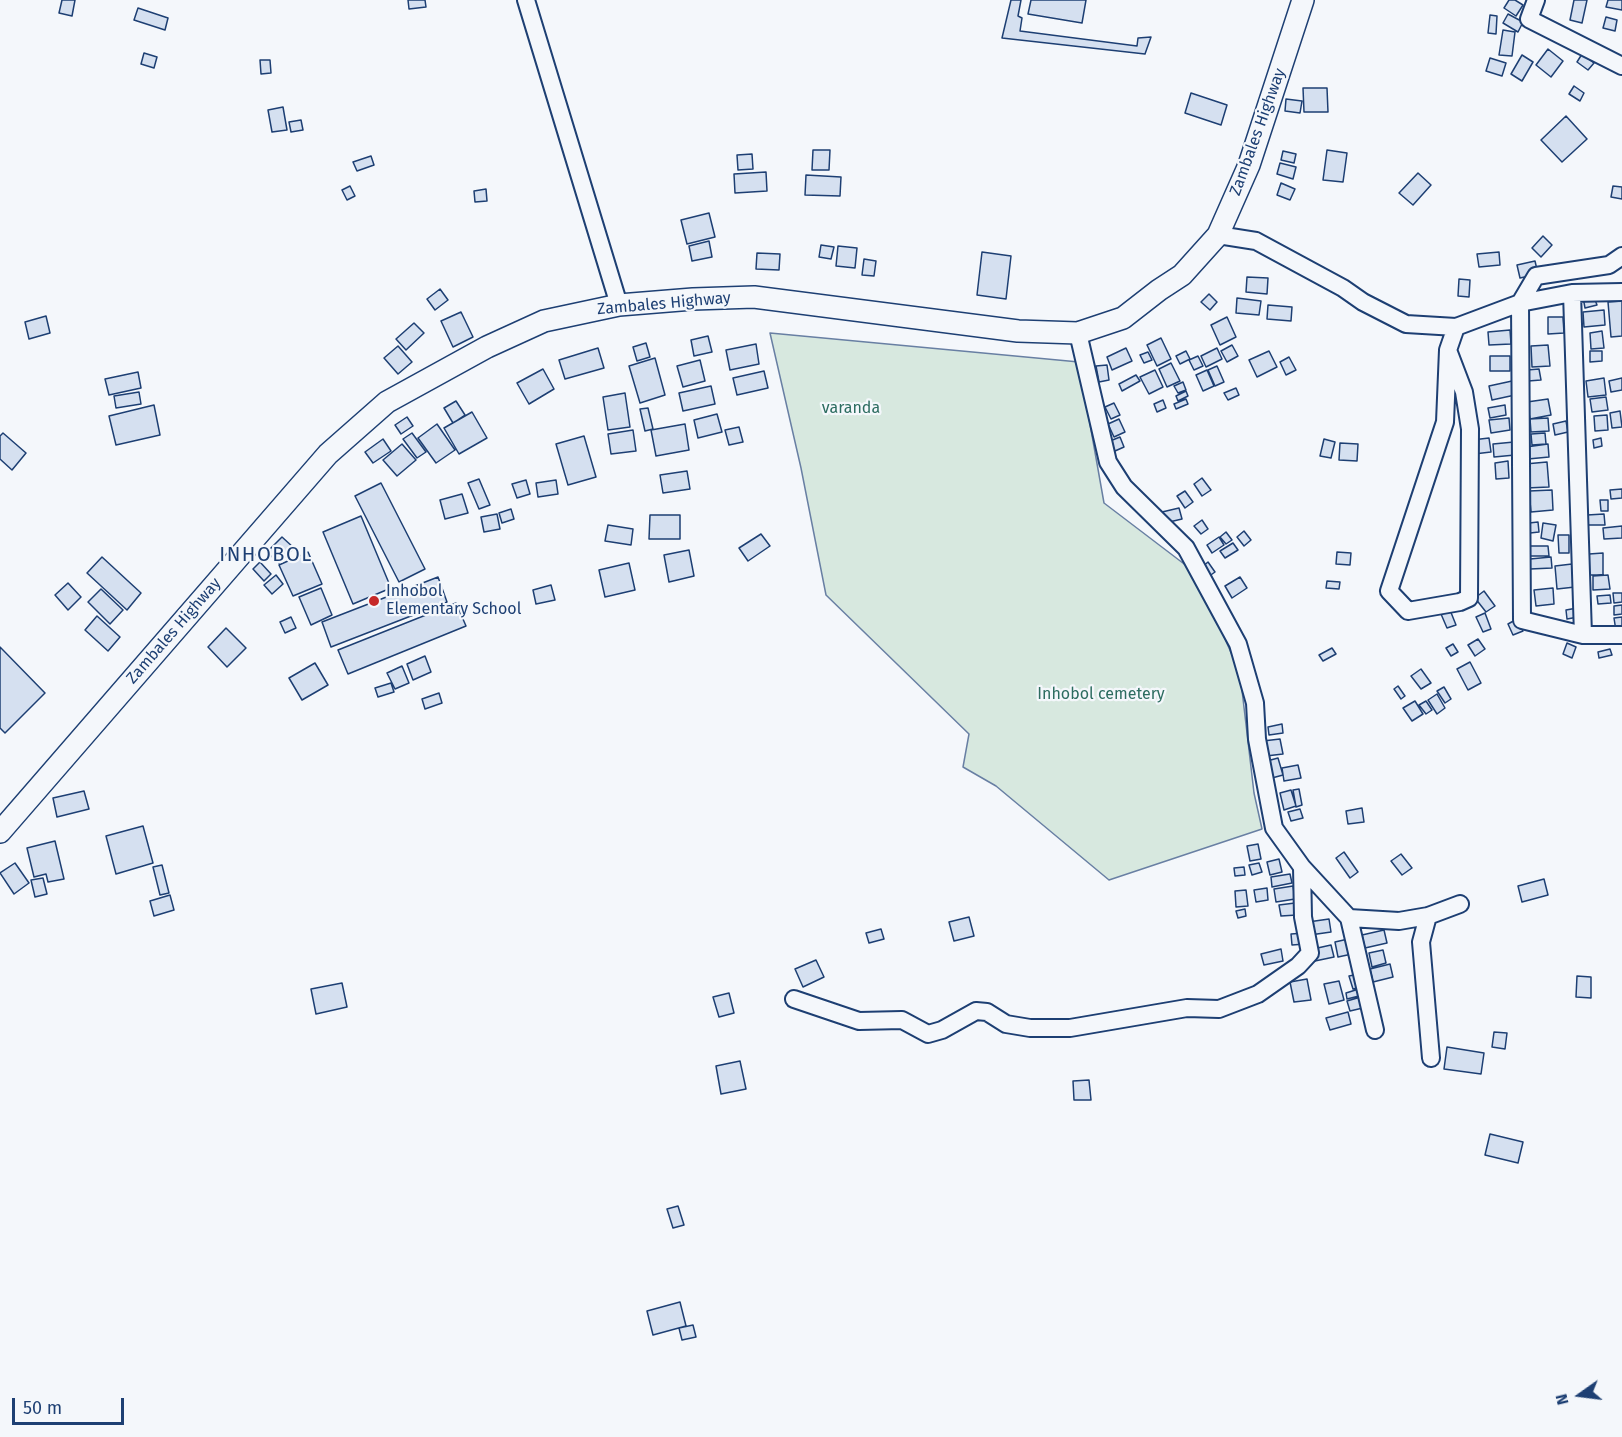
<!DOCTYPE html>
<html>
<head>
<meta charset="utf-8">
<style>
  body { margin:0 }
  #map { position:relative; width:1622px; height:1437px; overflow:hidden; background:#f4f7fb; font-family:"Fira Sans",sans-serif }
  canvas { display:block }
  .north { position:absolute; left:1550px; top:1365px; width:60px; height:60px; -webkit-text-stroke:4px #f4f7fb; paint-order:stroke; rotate:256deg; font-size:16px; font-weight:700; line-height:24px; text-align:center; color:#1d3f73 }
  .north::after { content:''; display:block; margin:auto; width:21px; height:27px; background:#1d3f73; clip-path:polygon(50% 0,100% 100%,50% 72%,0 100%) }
  .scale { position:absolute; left:12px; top:1398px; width:112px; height:27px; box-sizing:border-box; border:3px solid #1d3f73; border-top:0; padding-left:8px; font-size:18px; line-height:21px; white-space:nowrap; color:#1d3f73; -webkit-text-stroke:4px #f4f7fb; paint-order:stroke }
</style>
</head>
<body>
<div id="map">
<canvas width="1622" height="1437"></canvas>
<div class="north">N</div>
<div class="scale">50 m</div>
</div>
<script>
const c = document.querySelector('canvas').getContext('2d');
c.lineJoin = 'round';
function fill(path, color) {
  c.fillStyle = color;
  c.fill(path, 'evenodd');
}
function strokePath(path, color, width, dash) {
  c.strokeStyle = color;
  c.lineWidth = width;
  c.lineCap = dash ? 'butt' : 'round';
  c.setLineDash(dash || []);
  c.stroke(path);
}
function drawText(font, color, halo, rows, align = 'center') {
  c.font = font + ' "Fira Sans",sans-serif';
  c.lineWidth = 4.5;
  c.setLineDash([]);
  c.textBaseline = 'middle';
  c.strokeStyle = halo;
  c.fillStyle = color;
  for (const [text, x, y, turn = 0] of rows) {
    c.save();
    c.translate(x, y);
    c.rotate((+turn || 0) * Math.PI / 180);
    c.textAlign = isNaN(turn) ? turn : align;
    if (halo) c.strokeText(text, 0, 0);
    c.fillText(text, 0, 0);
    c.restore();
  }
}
const green = new Path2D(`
  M770,333L1079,362L1104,503L1196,573L1240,673L1254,793L1262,829L1109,880L996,786L963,767L969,734L826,595L801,468Z`);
const building = new Path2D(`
  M62,0H75L72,16L59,13Z
  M408,0H425L426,7L409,9Z
  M1011,0H1021L1018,16L1022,18L1020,31L1137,46L1138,38L1151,37L1145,54L1002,38Z
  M1031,0H1086L1082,23L1028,14Z
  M1509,0H1515L1523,5L1516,16L1504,8Z
  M1574,0H1587L1582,23L1570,20Z
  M1608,0H1622V10L1606,7Z
  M138,8L168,18L165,30L134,20Z
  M1508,14L1523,22L1518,32L1503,23Z
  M1490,15L1497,16L1496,34L1488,33Z
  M1606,17L1617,20L1615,31L1603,28Z
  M1503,30L1515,32L1512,56L1499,55Z
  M1548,49L1563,61L1551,77L1536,65Z
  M144,53L157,57L154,68L141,64Z
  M1582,54L1594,63L1588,70L1577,62Z
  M1522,55L1533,62L1522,81L1511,74Z
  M1490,58L1506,63L1502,76L1486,71Z
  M260,60H270L271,73L261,74Z
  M1574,86L1584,93L1580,101L1569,94Z
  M1303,88H1327L1328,112H1304Z
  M1191,93L1227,105L1221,125L1185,113Z
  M1286,99L1302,101L1300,113L1285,111Z
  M283,107L287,130L272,132L268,110Z
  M1566,116L1587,139L1562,162L1541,140Z
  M301,120L303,130L291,132L289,122Z
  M813,150H830L829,170H812Z
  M1327,150L1347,153L1343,182L1323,180Z
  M1283,151L1296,154L1294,163L1281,160Z
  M752,154L753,169L738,170L737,155Z
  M371,156L374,165L357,171L353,162Z
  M1280,163L1296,167L1293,179L1277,174Z
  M766,172L767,191L735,193L734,174Z
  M1418,173L1431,185L1413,205L1399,193Z
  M806,175L841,177L840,196L805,195Z
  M1281,183L1295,189L1290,200L1277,195Z
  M350,186L355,196L347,200L342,190Z
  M1613,186L1622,187V199L1611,197Z
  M486,189L487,201L475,202L474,191Z
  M709,213L715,237L687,244L681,220Z
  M1543,236L1552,245L1541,257L1532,248Z
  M709,241L712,257L692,261L689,246Z
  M821,245L834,247L831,259L819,257Z
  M838,246L857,248L855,268L836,266Z
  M982,252L1011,256L1006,299L977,295Z
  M1499,252L1500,265L1479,267L1477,254Z
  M757,253L780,254L779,270L756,269Z
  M864,259L876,261L874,276L862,275Z
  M1535,261L1538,274L1520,278L1517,265Z
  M1247,277L1268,278L1267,294L1246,292Z
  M1459,279L1470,280L1469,297L1458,296Z
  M440,289L448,300L435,310L427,299Z
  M1209,294L1217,302L1210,310L1201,302Z
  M1583,297H1594L1597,305L1585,308Z
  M1237,298L1261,301L1259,315L1236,313Z
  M1622,301V336L1611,337L1608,302Z
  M1268,305L1292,307L1291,321L1267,319Z
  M1604,310L1605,325L1584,327L1583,312Z
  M461,312L473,337L453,347L441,321Z
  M46,316L50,333L29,339L25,322Z
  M1227,317L1236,337L1220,345L1211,325Z
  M1548,317H1563L1564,333L1548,334Z
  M414,323L424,333L406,350L396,339Z
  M1510,330L1511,344L1489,345L1488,332Z
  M1602,331L1604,348L1591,349L1590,333Z
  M708,336L712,352L694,356L691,340Z
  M1161,338L1171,359L1157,366L1147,345Z
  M646,343L650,357L637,361L633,347Z
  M756,344L759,364L730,370L726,350Z
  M1232,345L1238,356L1227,362L1221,351Z
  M1548,345L1550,366L1532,367L1531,346Z
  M398,346L412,362L398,374L384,358Z
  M598,348L604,368L565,379L559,360Z
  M1126,348L1132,361L1112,370L1107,357Z
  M1217,348L1222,359L1206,367L1201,356Z
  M1186,351L1190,359L1180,364L1176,356Z
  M1269,351L1277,367L1257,377L1249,360Z
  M1590,351H1602V361L1590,362Z
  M1148,352L1152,360L1144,363L1140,355Z
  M1198,356L1203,366L1194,370L1189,360Z
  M1490,356H1510V371H1490Z
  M1289,357L1296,370L1286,375L1280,362Z
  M655,358L665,395L640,403L629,366Z
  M700,360L705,381L683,387L677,366Z
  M1171,363L1180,381L1167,387L1159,369Z
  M1107,365L1109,380L1099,382L1096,366Z
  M1217,366L1224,382L1215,386L1208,370Z
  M543,369L554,389L529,404L517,383Z
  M1539,369L1541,380L1528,381L1527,370Z
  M1155,370L1163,387L1149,394L1140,377Z
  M1207,370L1214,386L1203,391L1196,375Z
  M764,371L768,388L737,395L733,378Z
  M138,372L141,388L109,395L105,379Z
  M1136,375L1140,381L1122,391L1119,384Z
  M1604,378L1606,395L1588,397L1586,381Z
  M1622,378V390L1611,392L1609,381Z
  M1512,381L1515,395L1492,400L1489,386Z
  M1183,382L1186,390L1178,393L1174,386Z
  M711,386L715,404L683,411L679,393Z
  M1236,388L1239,395L1228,400L1224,393Z
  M1186,391L1188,396L1178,401L1176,396Z
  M139,392L141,404L116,408L114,396Z
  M625,393L630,427L608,430L603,397Z
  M1606,397L1608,410L1592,412L1590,399Z
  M1186,399L1188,404L1176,409L1174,404Z
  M1548,399L1551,415L1530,419L1527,402Z
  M1163,400L1166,408L1157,412L1154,404Z
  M456,401L465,415L453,423L444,408Z
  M1114,403L1120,415L1111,419L1105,407Z
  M154,405L160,435L116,445L109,416Z
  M1505,405L1506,415L1490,418L1488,408Z
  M648,408L653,429L645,431L640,409Z
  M1620,411L1622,427L1612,428L1610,413Z
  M472,412L487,438L459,454L444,428Z
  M717,414L722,432L698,438L694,420Z
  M1607,415L1608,430L1595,431L1594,416Z
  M407,417L413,426L401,434L395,425Z
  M1509,418L1510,430L1491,433L1489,420Z
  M1548,418L1549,431L1531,432L1530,419Z
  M1119,419L1125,432L1114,437L1108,424Z
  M1566,421L1568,432L1555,435L1553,424Z
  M437,424L455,450L436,463L418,438Z
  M685,424L689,450L656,456L651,430Z
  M739,427L743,442L729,445L725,430Z
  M633,430L636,451L611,454L608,434Z
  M3,433L26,453L12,470L0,459V436Z
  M412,433L426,452L417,458L403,439Z
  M1545,433L1546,444L1532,445L1531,434Z
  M584,436L596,477L568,485L556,444Z
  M1120,437L1124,447L1115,451L1110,441Z
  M1489,438L1491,452L1474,454L1472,440Z
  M1601,438L1602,446L1594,448L1593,440Z
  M383,439L391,451L373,463L365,452Z
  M1324,439L1335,442L1331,458L1320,456Z
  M1514,442L1515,455L1494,457L1493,444Z
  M1340,443L1358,444L1357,461L1339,460Z
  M402,444L416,460L397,476L383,460Z
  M1548,444L1549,457L1528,459L1526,447Z
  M1508,461L1509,478L1496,479L1495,463Z
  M1547,462L1549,487L1526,488L1525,464Z
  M687,471L690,489L663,493L660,475Z
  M1202,478L1211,490L1202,496L1194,484Z
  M479,479L490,505L479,509L468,483Z
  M526,480L530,494L517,498L512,484Z
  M556,480L558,494L538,497L536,483Z
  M381,483L425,569L399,582L355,496Z
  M1622,489V498L1611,499L1610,490Z
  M1552,490L1553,510L1531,512L1529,491Z
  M1185,491L1193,502L1185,508L1177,496Z
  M462,494L468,513L445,519L440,500Z
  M1600,500H1608V511H1601Z
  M1179,508L1182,519L1165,523L1162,512Z
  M511,509L514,519L502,523L499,513Z
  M497,514L500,529L484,532L481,517Z
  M1604,514L1605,525H1587V515Z
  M650,515H680V539H649Z
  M361,516L391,588L353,604L323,532Z
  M1202,520L1208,529L1201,534L1194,526Z
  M1538,522L1539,532L1530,533L1529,523Z
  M1543,523L1556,525L1553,541L1541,538Z
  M608,525L633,529L631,545L605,541Z
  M1622,526V538L1604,539L1603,528Z
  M1244,531L1251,540L1244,546L1237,537Z
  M1226,532L1232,540L1226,544L1220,537Z
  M761,534L770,546L748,561L739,548Z
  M1558,535H1569V553H1559Z
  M282,537L294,548L279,563L267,552Z
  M1219,537L1224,545L1212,553L1207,545Z
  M1233,543L1238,550L1225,558L1220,551Z
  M1530,546H1548L1549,556H1530Z
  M689,550L694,576L669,582L664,555Z
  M308,552L322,584L293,596L279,565Z
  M1337,552L1351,553L1350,565L1336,564Z
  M1603,553V575H1589V554Z
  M102,557L141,593L127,610L87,573Z
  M1551,557L1552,568L1530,569V559Z
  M260,562L271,574L264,581L253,569Z
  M1208,562L1215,572L1208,577L1202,567Z
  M629,563L635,590L605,597L599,570Z
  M1572,564L1575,587L1557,589L1555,566Z
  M276,575L283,584L272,594L264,585Z
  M1608,575L1610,589L1593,590V576Z
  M438,577L447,602L331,647L322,622Z
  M1240,577L1247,588L1232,598L1225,586Z
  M1327,581L1340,582L1339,589L1326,588Z
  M68,583L81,597L68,610L55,595Z
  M551,585L555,600L536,604L533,590Z
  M321,588L332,615L311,625L299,597Z
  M1553,588L1554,604L1536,606L1534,590Z
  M101,589L123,610L110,624L88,602Z
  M1484,591L1495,606L1486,612L1475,598Z
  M1613,593H1622V602L1614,603Z
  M1610,595L1611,603L1598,604L1597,596Z
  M456,603L466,626L348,674L338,650Z
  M1622,605V614L1614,615V606Z
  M1577,608L1578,617L1567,619L1566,610Z
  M1450,610L1456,625L1447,628L1441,614Z
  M1485,613L1491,629L1483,632L1476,617Z
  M97,616L120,637L108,651L85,630Z
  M291,617L296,628L285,633L280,622Z
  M1622,617V630L1616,631L1614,618Z
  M1517,619L1523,631L1513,635L1508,624Z
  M226,628L246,648L227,667L208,647Z
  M1478,639L1485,649L1475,656L1468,645Z
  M1567,643L1576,647L1572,658L1563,654Z
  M1453,644L1458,652L1451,656L1446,648Z
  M0,647L45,693L5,733L0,728Z
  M1332,648L1336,654L1323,661L1319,655Z
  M1610,649L1612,655L1599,658L1598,652Z
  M425,656L431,672L413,680L407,664Z
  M1470,662L1481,683L1468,690L1457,669Z
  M315,663L328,685L302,700L289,678Z
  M402,666L409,683L395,689L387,673Z
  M1421,669L1431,683L1421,689L1411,676Z
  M391,683L394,692L378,697L375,688Z
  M1398,686L1405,696L1401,699L1394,689Z
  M1444,687L1451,699L1445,703L1437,691Z
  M439,693L442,703L425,709L422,699Z
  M1437,694L1445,708L1437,714L1428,700Z
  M1415,701L1423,714L1412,721L1403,708Z
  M1426,701L1432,710L1426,714L1419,705Z
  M1282,724L1283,733L1269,735L1268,727Z
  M1280,739L1283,754L1266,756L1263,741Z
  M1278,758L1283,775L1272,778L1267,761Z
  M1298,765L1301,778L1284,781L1282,768Z
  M1299,789L1302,805L1296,807L1293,790Z
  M1291,790L1296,806L1284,810L1280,793Z
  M84,791L89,809L57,817L53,798Z
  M1362,808L1364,822L1348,824L1346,811Z
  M1300,809L1303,818L1291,821L1288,812Z
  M143,826L153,863L116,874L106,836Z
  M55,841L64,879L48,882L46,874L34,877L27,848Z
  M1258,844L1261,859L1250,861L1247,846Z
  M1344,852L1358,872L1350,878L1336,858Z
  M1401,854L1412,868L1402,875L1391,861Z
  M1279,859L1282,872L1270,875L1267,862Z
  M15,863L29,883L14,894L0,873Z
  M1259,863L1262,872L1252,875L1249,865Z
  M162,865L169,893L160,895L153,867Z
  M1244,867L1245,875L1235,876L1234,868Z
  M1290,874L1292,883L1272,887L1271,877Z
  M43,878L47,894L35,897L31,880Z
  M1544,879L1548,895L1522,902L1518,886Z
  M1293,886L1295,899L1276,902L1274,889Z
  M1267,888L1268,900L1256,902L1254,890Z
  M1246,890L1248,906L1236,907L1235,891Z
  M170,895L174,910L154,916L150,901Z
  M1295,903L1297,915L1281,916L1279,905Z
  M1245,909L1246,916L1238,918L1236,911Z
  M969,917L974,936L954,941L949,922Z
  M1329,919L1331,932L1310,935L1308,922Z
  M881,929L884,939L869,943L866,933Z
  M1384,930L1387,943L1365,948L1362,935Z
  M1304,933L1305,944L1292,945L1291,934Z
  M1348,939L1352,954L1338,957L1335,942Z
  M1331,945L1334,957L1315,961L1313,949Z
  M1281,949L1283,961L1264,965L1261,954Z
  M1383,950L1386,963L1372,967L1369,953Z
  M816,960L824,977L803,987L795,969Z
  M1390,964L1393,977L1373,982L1370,969Z
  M1359,974L1362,987L1353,989L1349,976Z
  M1577,976L1591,977V998L1576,997Z
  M1307,979L1311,1000L1294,1002L1290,982Z
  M1339,981L1344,1000L1329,1004L1324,984Z
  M342,983L347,1007L316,1014L311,989Z
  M1362,988L1363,995L1347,999L1346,993Z
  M729,993L734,1013L719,1017L713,997Z
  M1364,996L1367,1007L1350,1011L1347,1001Z
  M1348,1012L1351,1024L1330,1030L1326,1018Z
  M1494,1032L1507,1033L1505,1049L1492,1047Z
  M1447,1047L1484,1053L1481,1074L1444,1069Z
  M740,1061L746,1089L721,1094L716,1066Z
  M1089,1080L1091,1100H1074L1073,1081Z
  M1490,1134L1523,1142L1518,1163L1485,1155Z
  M678,1206L684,1225L673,1228L667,1209Z
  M680,1302L686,1326L653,1335L647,1311Z
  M693,1325L696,1337L682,1340L679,1328Z`);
const minor = new Path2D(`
  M526,0L619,305
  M1536,0L1529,19L1622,66
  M1218,235L1256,241L1343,288L1363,302L1406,324L1456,327L1520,303L1536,276L1609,265L1622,256
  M1622,292L1572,293L1520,303L1522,620L1583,635H1622
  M1572,293L1583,635
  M1078,333L1108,462L1124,487L1186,548L1238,644L1255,703L1257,739L1274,828L1302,867L1349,918L1399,921L1428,916L1460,904
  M1448,350L1464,392L1470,429L1469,598L1460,602L1408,611L1389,591L1445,422L1448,350L1456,327
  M1428,916L1421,942L1431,1058
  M1349,918L1375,1030
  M794,999L859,1021L902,1020L928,1034L942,1030L976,1011L987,1012L1006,1024L1030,1028H1070L1187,1008L1219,1009L1258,994L1298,966L1310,953L1303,917L1302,867`);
const major = new Path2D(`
  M0,832L328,454L387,402L487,347L544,321L619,305L693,299L754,297L1018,331L1078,333L1123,318L1159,290L1182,275L1218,235L1249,165L1303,0`);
const markers = [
  [374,601,6,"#c62828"]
];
const streetNames = [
  ["Zambales Highway",1258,132,-70],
  ["Zambales Highway",664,304,-5],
  ["Zambales Highway",174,631,-49]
];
const parkNames = [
  ["varanda",851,409],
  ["Inhobol cemetery",1101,695]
];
const poiNames = [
  ["Inhobol",386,592],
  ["Elementary School",386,610]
];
const quarterNames = [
  ["INHOBOL",266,555]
];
fill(green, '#d7e8df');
strokePath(green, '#687fa3', 1.5);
fill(building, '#d5e0f0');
strokePath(building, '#1d3f73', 1.5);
strokePath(minor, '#1d3f73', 20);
strokePath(major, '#1d3f73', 24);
strokePath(minor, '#f4f7fb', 16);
strokePath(major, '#f4f7fb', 21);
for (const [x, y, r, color] of markers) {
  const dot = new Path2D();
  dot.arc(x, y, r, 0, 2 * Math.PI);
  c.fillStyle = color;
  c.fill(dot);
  strokePath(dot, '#f4f7fb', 2);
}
drawText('16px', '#1d3f73', '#f4f7fb', streetNames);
drawText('16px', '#2c6c60', '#f4f7fb', parkNames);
drawText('16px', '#1d3f73', '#f4f7fb', poiNames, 'left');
c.letterSpacing = '1.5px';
drawText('20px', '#1d3f73', '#f4f7fb', quarterNames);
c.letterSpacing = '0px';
</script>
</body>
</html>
